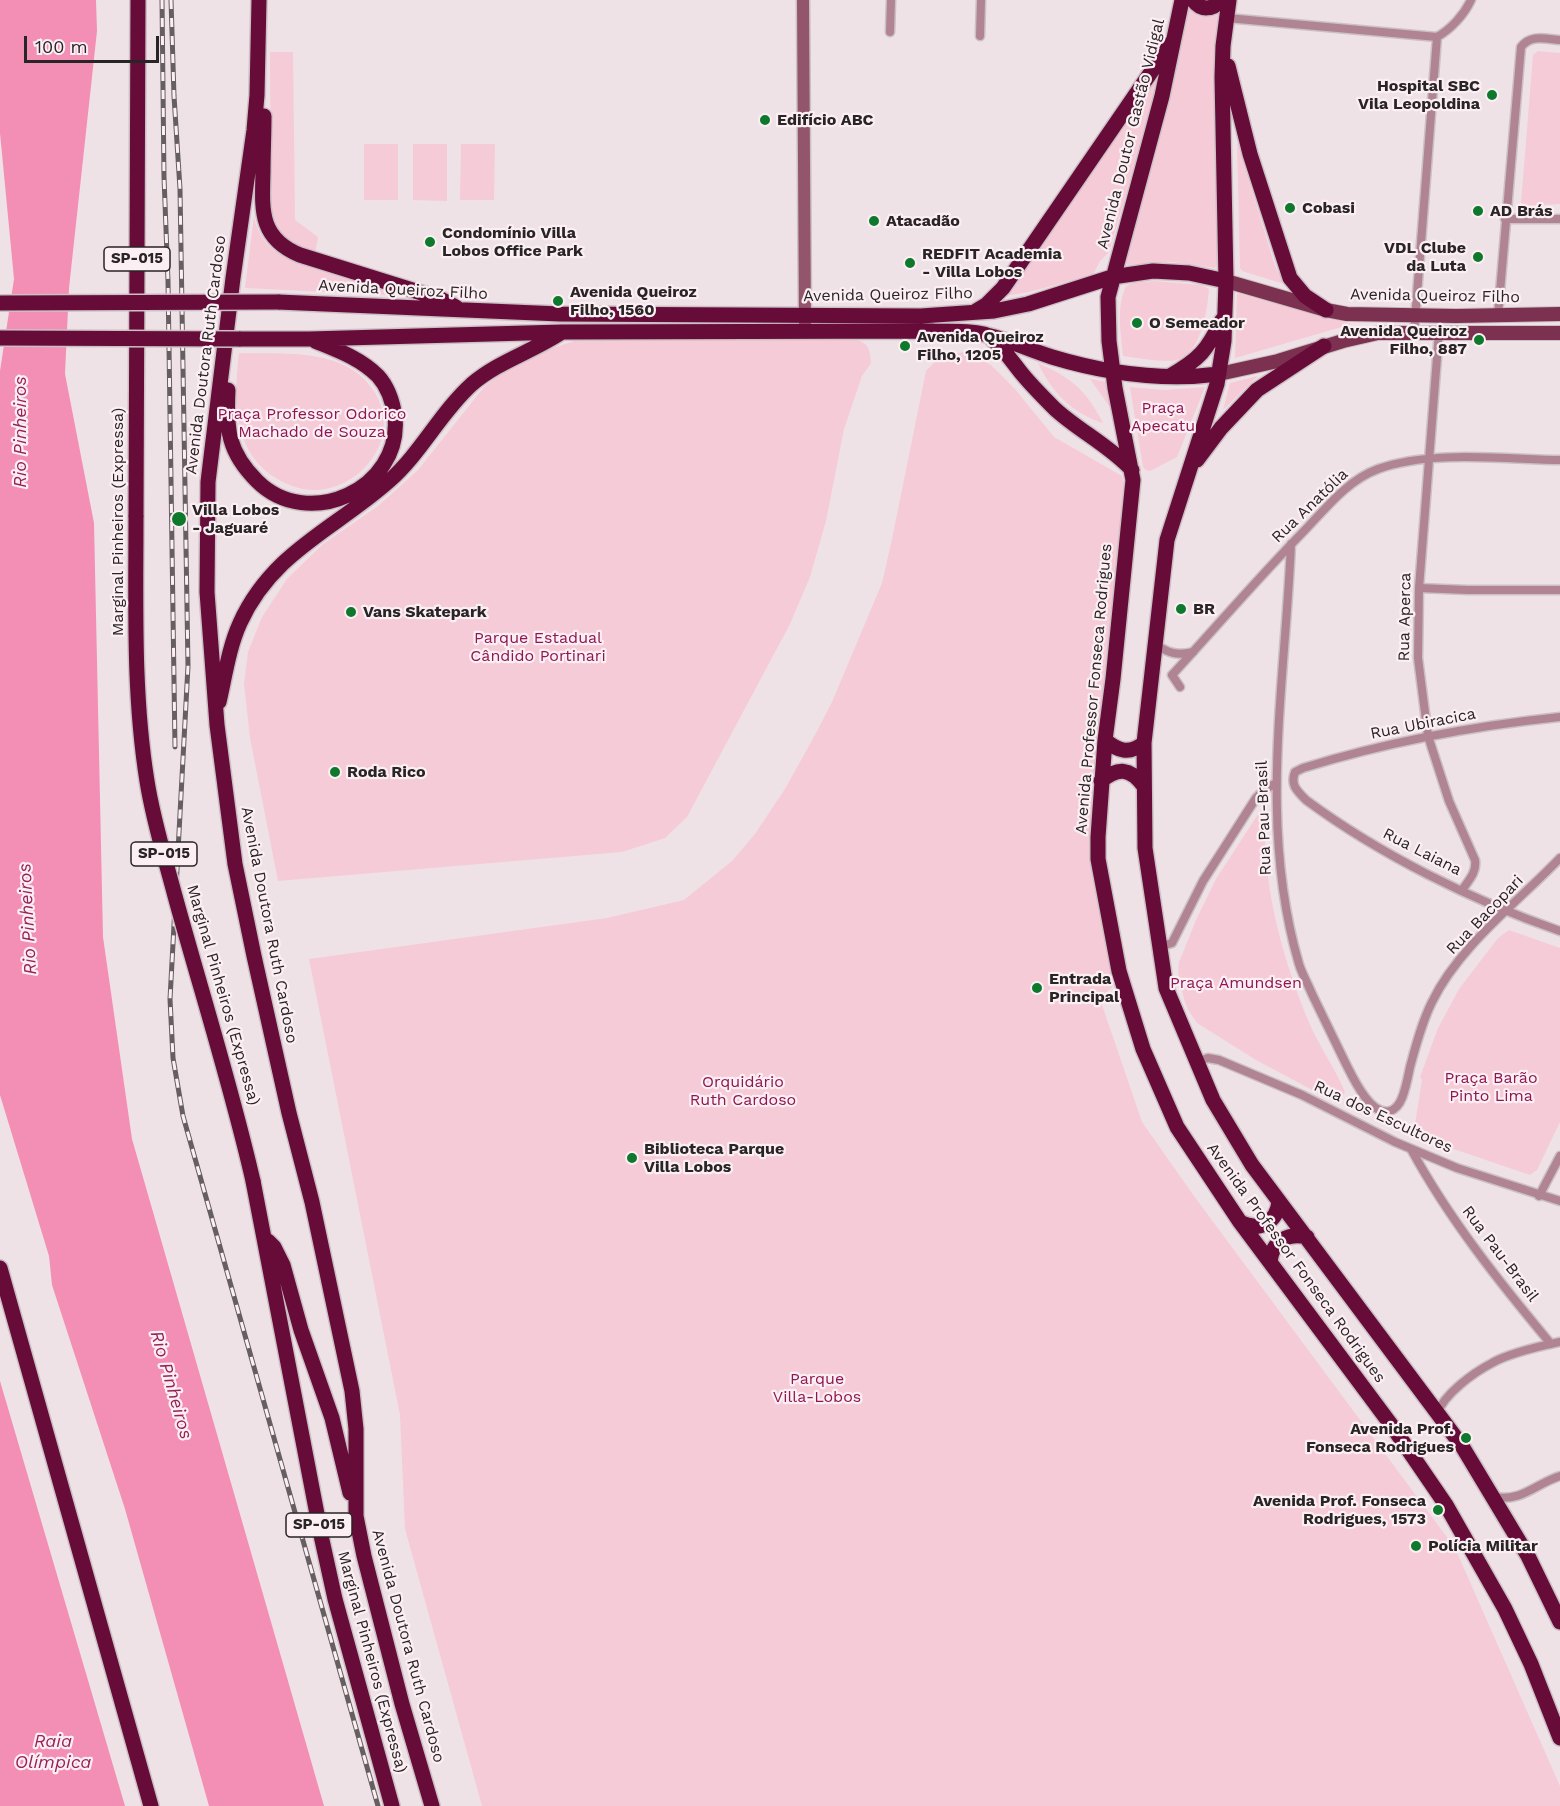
<!DOCTYPE html>
<html>
<head>
<meta charset="utf-8">
<style>
  body { margin:0 }
  #map { position:relative; width:1560px; height:1806px; overflow:hidden; background:#efe2e6; font-family:"Work Sans",sans-serif }
  canvas { display:block }
  .scale { position:absolute; left:24px; top:36px; width:135px; height:27px; box-sizing:border-box; border:3px solid #292426; border-top:0; padding-left:8px; font-size:18px; line-height:21px; white-space:nowrap; color:#292426; -webkit-text-stroke:4px #fceff3; paint-order:stroke }
</style>
</head>
<body>
<div id="map">
<canvas width="1560" height="1806"></canvas>
<div class="scale">100 m</div>
</div>
<script>
const c = document.querySelector('canvas').getContext('2d');
c.lineJoin = 'round';
function fill(path, color) {
  c.fillStyle = color;
  c.fill(path, 'evenodd');
}
function strokePath(path, color, width, dash) {
  c.strokeStyle = color;
  c.lineWidth = width;
  c.lineCap = dash ? 'butt' : 'round';
  c.setLineDash(dash || []);
  c.stroke(path);
}
function drawText(font, color, halo, rows, align = 'center') {
  c.font = font + ' "Work Sans",sans-serif';
  c.lineWidth = 4.5;
  c.setLineDash([]);
  c.textBaseline = 'middle';
  c.strokeStyle = halo;
  c.fillStyle = color;
  for (const [text, x, y, turn = 0] of rows) {
    c.save();
    c.translate(x, y);
    c.rotate((+turn || 0) * Math.PI / 180);
    c.textAlign = isNaN(turn) ? turn : align;
    if (halo) c.strokeText(text, 0, 0);
    c.fillText(text, 0, 0);
    c.restore();
  }
}
const green = new Path2D(`
  M1189,7L1205,14L1217,13L1219,9L1222,10L1217,265L1215,268L1172,262L1127,265L1125,261L1174,79L1187,10Z
  M1538,51L1560,53V204L1524,206L1521,203L1533,55Z
  M270,52H293L295,220L318,237L315,254C292,247 282,238 271,216Z
  M1160,72L1161,76L1109,252L1100,261L1093,275L1029,292L1005,296Z
  M1237,142L1275,266L1284,284L1242,271L1240,268Z
  M364,144H398V200H364Z
  M413,144H447V201L413,200Z
  M461,144H495L494,200H460Z
  M254,216C258,239 273,253 293,261L389,291L388,295L245,288Z
  M1154,281L1202,285L1209,289C1207,312 1201,360 1170,361C1154,361 1138,358 1123,356C1121,334 1116,307 1126,286L1133,283Z
  M1237,293L1352,324L1235,358Z
  M846,338C865,341 870,343 871,363L862,376L844,429L826,521L810,577L790,624L687,817L665,838L622,852L278,881L250,738L244,684L248,652L262,617L287,579L323,544L378,506L418,470L484,387L509,367L536,354L574,341Z
  M964,352L991,365L1015,389L1054,437L1122,476L1127,497L1098,768L1092,876L1117,982L1100,999L1142,1122L1194,1196L1455,1548L1560,1786V1806H482L405,1529L400,1415L309,959L607,918L684,900L732,861L755,834L785,789L816,733L832,702L882,583L892,539L926,371L940,356Z
  M239,353C271,354 304,351 334,361C349,366 362,375 371,387C404,430 368,486 318,490C300,491 285,484 271,475C232,447 234,396 239,353Z
  M1038,363C1072,378 1086,390 1103,423C1073,414 1051,391 1038,363Z
  M1258,376L1223,410L1230,383Z
  M1090,379L1107,382L1112,410Z
  M1130,387L1164,390L1205,387L1177,457L1150,471L1146,470L1143,467Z
  M1266,802C1259,875 1282,960 1311,1027C1321,1049 1336,1070 1345,1092L1340,1101L1335,1102L1256,1060L1197,1023L1188,1010L1184,999L1178,973L1179,962L1196,920L1216,879Z
  M1509,930L1560,948V1122L1537,1170L1530,1175L1442,1145L1419,1136L1414,1130L1422,1080L1420,1077L1438,1028L1459,989L1498,938Z`);
const water = new Path2D(`
  M0,0H96L97,31L69,288L65,374L94,523L103,937L132,1139L324,1806H209L125,1509L52,1285L49,1256L0,1095V371L14,279L0,133Z
  M0,1381L125,1806H0Z`);
const street = new Path2D(`
  M1227,18L1437,37
  M890,32L891,0
  M980,36L981,0
  M1437,37C1451,29 1464,15 1471,0
  M1505,219H1560
  M1498,315L1521,47C1531,34 1546,39 1560,40
  M1439,332L1419,588L1418,658L1428,736L1449,801L1475,860C1477,872 1469,880 1462,890
  M1414,333L1437,37
  M1291,544C1285,685 1258,825 1299,964C1302,974 1308,984 1312,994C1323,1017 1335,1041 1346,1064C1353,1078 1371,1117 1390,1111C1396,1109 1400,1103 1402,1098C1406,1088 1408,1077 1410,1067C1416,1045 1422,1022 1432,1002C1459,946 1518,902 1560,858
  M1419,588L1468,590H1560
  M1155,644C1168,653 1177,656 1193,652
  M1180,687L1172,675C1216,627 1259,577 1305,530C1327,507 1348,480 1378,469C1431,450 1504,459 1560,460
  M1560,717C1473,726 1387,742 1303,768L1295,772C1290,785 1297,791 1306,800C1379,854 1473,901 1560,931
  M1159,947L1172,943L1203,881L1256,798L1264,790L1276,783
  M1196,1062L1208,1058L1219,1060L1302,1095L1395,1142L1457,1168L1560,1201
  M1411,1149C1449,1219 1500,1283 1551,1344
  M1539,1196L1560,1156
  M1437,1414C1444,1394 1473,1373 1492,1363C1508,1354 1541,1346 1560,1342
  M1494,1497C1522,1502 1535,1484 1560,1476`);
const secondary = new Path2D(`
  M803,0L805,323`);
const primary = new Path2D(`
  M1226,281L1326,310L1347,314L1456,316L1560,314
  M1219,374L1278,361L1343,341L1378,333H1560`);
const highway = new Path2D(`
  M259,0L257,95L254,130L233,278L208,482L207,592L217,725L235,864L254,956L289,1113L312,1202L352,1391L356,1429V1516L364,1556L402,1704L432,1806
  M1182,0L1162,96L1108,297L1109,341L1115,388L1133,480L1113,679L1105,740L1098,837V859L1119,971L1143,1049L1177,1127L1240,1222L1392,1426L1446,1505L1505,1609L1531,1664L1560,1738
  M1193,0C1201,11 1213,10 1221,0
  M1229,0L1223,46L1222,77L1226,281L1224,341L1217,384L1167,540L1144,743L1145,848L1166,988L1213,1100L1252,1165L1462,1446L1528,1556L1560,1622
  M1228,66L1250,154L1290,278L1305,296L1326,310
  M264,116C264,135 263,154 263,172C262,210 259,238 300,255L441,299L456,307
  M278,302L560,314L921,316L994,311L1028,304L1112,277L1153,271L1189,273L1226,281
  M976,311L986,305L1003,288L1171,43
  M239,339H309L562,332L932,331C949,332 970,330 987,335C1009,340 1030,350 1052,357C1105,373 1164,381 1219,374
  M993,340C1005,350 1013,363 1023,375C1033,387 1044,398 1055,409C1079,431 1110,446 1132,470
  M1170,376C1200,359 1207,350 1222,320
  M228,390C226,430 228,452 257,481C308,532 402,489 395,417C393,403 388,387 378,376C360,358 337,350 315,341
  M1197,460L1221,428L1257,390L1324,346
  M136,517L138,0
  M219,702C225,676 229,647 240,623C272,552 335,529 389,481C421,453 440,413 472,384C499,361 532,352 562,332
  M1105,740C1118,751 1129,755 1144,743
  M1101,781C1118,767 1130,768 1143,785
  M253,1181L322,1540L335,1599L392,1806
  M1240,1222C1259,1232 1277,1223 1279,1201
  M268,1241L274,1247L283,1265L301,1330L332,1418L350,1493
  M1270,1262C1272,1242 1287,1232 1307,1237
  M0,1268L151,1806`);
const rail = new Path2D(`
  M162,0L164,177L168,281L175,747
  M171,0L174,96L180,189L188,666L170,999L173,1058L183,1116L378,1806`);
const highwayBridge = new Path2D(`
  M0,303L278,302
  M0,338L239,339
  M136,517C136,605 133,694 147,781C153,820 165,858 175,896C201,991 231,1085 253,1181`);
const markers = [
  [1492,95,6,"#0e782c"],
  [765,120,6,"#0e782c"],
  [1290,208,6,"#0e782c"],
  [1478,211,6,"#0e782c"],
  [874,221,6,"#0e782c"],
  [430,242,6,"#0e782c"],
  [1478,257,6,"#0e782c"],
  [910,263,6,"#0e782c"],
  [558,301,6,"#0e782c"],
  [1137,323,6,"#0e782c"],
  [1479,340,6,"#0e782c"],
  [905,346,6,"#0e782c"],
  [179,519,8,"#0e782c"],
  [1181,609,6,"#0e782c"],
  [351,612,6,"#0e782c"],
  [335,772,6,"#0e782c"],
  [1037,988,6,"#0e782c"],
  [632,1158,6,"#0e782c"],
  [1466,1438,6,"#0e782c"],
  [1438,1510,6,"#0e782c"],
  [1416,1546,6,"#0e782c"]
];
const shields = [
  [137,259,66],
  [164,854,66],
  [319,1525,66]
];
const shieldNames = [
  ["SP-015",137,259],
  ["SP-015",164,854],
  ["SP-015",319,1525]
];
const poiNames = [
  ["Hospital SBC",1480,86,"right"],
  ["Vila Leopoldina",1480,104,"right"],
  ["Edifício ABC",777,120],
  ["Cobasi",1302,208],
  ["AD Brás",1490,211],
  ["Atacadão",886,221],
  ["Condomínio Villa",442,233],
  ["Lobos Office Park",442,251],
  ["VDL Clube",1466,248,"right"],
  ["da Luta",1466,266,"right"],
  ["REDFIT Academia",922,254],
  ["- Villa Lobos",922,272],
  ["Avenida Queiroz",570,292],
  ["Filho, 1560",570,310],
  ["O Semeador",1149,323],
  ["Avenida Queiroz",1467,331,"right"],
  ["Filho, 887",1467,349,"right"],
  ["Avenida Queiroz",917,337],
  ["Filho, 1205",917,355],
  ["Villa Lobos",192,510],
  ["- Jaguaré",192,528],
  ["BR",1193,609],
  ["Vans Skatepark",363,612],
  ["Roda Rico",347,772],
  ["Entrada",1049,979],
  ["Principal",1049,997],
  ["Biblioteca Parque",644,1149],
  ["Villa Lobos",644,1167],
  ["Avenida Prof.",1454,1429,"right"],
  ["Fonseca Rodrigues",1454,1447,"right"],
  ["Avenida Prof. Fonseca",1426,1501,"right"],
  ["Rodrigues, 1573",1426,1519,"right"],
  ["Polícia Militar",1428,1546]
];
const streetNames = [
  ["Avenida Doutor Gastão Vidigal",1131,134,-76],
  ["Avenida Queiroz Filho",403,290,3],
  ["Avenida Queiroz Filho",888,295,-1],
  ["Avenida Queiroz Filho",1435,296,1],
  ["Avenida Doutora Ruth Cardoso",206,355,-83],
  ["Rua Anatólia",1310,506,-44],
  ["Marginal Pinheiros (Expressa)",118,522,-90],
  ["Rua Aperca",1405,617,-89],
  ["Avenida Professor Fonseca Rodrigues",1094,689,-85],
  ["Rua Ubiracica",1423,724,-11],
  ["Rua Pau-Brasil",1264,818,-92],
  ["Rua Laiana",1422,852,27],
  ["Rua Bacopari",1485,915,-46],
  ["Avenida Doutora Ruth Cardoso",269,925,79],
  ["Marginal Pinheiros (Expressa)",223,995,74],
  ["Rua dos Escultores",1383,1117,25],
  ["Rua Pau-Brasil",1500,1254,53],
  ["Avenida Professor Fonseca Rodrigues",1296,1263,54],
  ["Avenida Doutora Ruth Cardoso",408,1646,75],
  ["Marginal Pinheiros (Expressa)",372,1662,75]
];
const parkNames = [
  ["Praça",1163,408],
  ["Apecatu",1163,426],
  ["Praça Professor Odorico",312,414],
  ["Machado de Souza",312,432],
  ["Parque Estadual",538,638],
  ["Cândido Portinari",538,656],
  ["Praça Amundsen",1236,983],
  ["Praça Barão",1491,1078],
  ["Pinto Lima",1491,1096],
  ["Orquidário",743,1082],
  ["Ruth Cardoso",743,1100],
  ["Parque",817,1379],
  ["Villa-Lobos",817,1397]
];
const waterNames = [
  ["Rio Pinheiros",21,432,-90],
  ["Rio Pinheiros",28,919,-93],
  ["Rio Pinheiros",171,1385,74],
  ["Raia",53,1742],
  ["Olímpica",53,1763]
];
fill(green, '#f5cbd8');
fill(water, '#f38fb4');
strokePath(street, '#cbc0c3', 11);
strokePath(secondary, '#cbc0c3', 15);
strokePath(primary, '#cbc0c3', 16);
strokePath(highway, '#cbc0c3', 18);
strokePath(street, '#b08493', 8);
strokePath(secondary, '#93556c', 12);
strokePath(primary, '#7c3150', 14);
strokePath(highway, '#670b39', 15);
strokePath(rail, '#665f61', 5);
strokePath(rail, '#fceff3', 3, [9]);
strokePath(highwayBridge, '#cbc0c3', 18, []);
strokePath(highwayBridge, '#670b39', 15);
for (const [x, y, r, color] of markers) {
  const dot = new Path2D();
  dot.arc(x, y, r, 0, 2 * Math.PI);
  c.fillStyle = color;
  c.fill(dot);
  strokePath(dot, '#fceff3', 2);
}
for (const [x, y, w] of shields) {
  const box = new Path2D();
  box.roundRect(x - w / 2, y - 12, w, 24, 4.5);
  c.fillStyle = '#fceff3';
  c.fill(box);
  strokePath(box, '#292426', 1.5);
}
drawText('bold 15px', '#292426', null, shieldNames);
drawText('bold 16px', '#292426', '#fceff3', poiNames, 'left');
drawText('16px', '#292426', '#fceff3', streetNames);
drawText('16px', '#8d1751', '#fceff3', parkNames);
drawText('italic 18px', '#972259', '#fceff3', waterNames);
</script>
</body>
</html>
